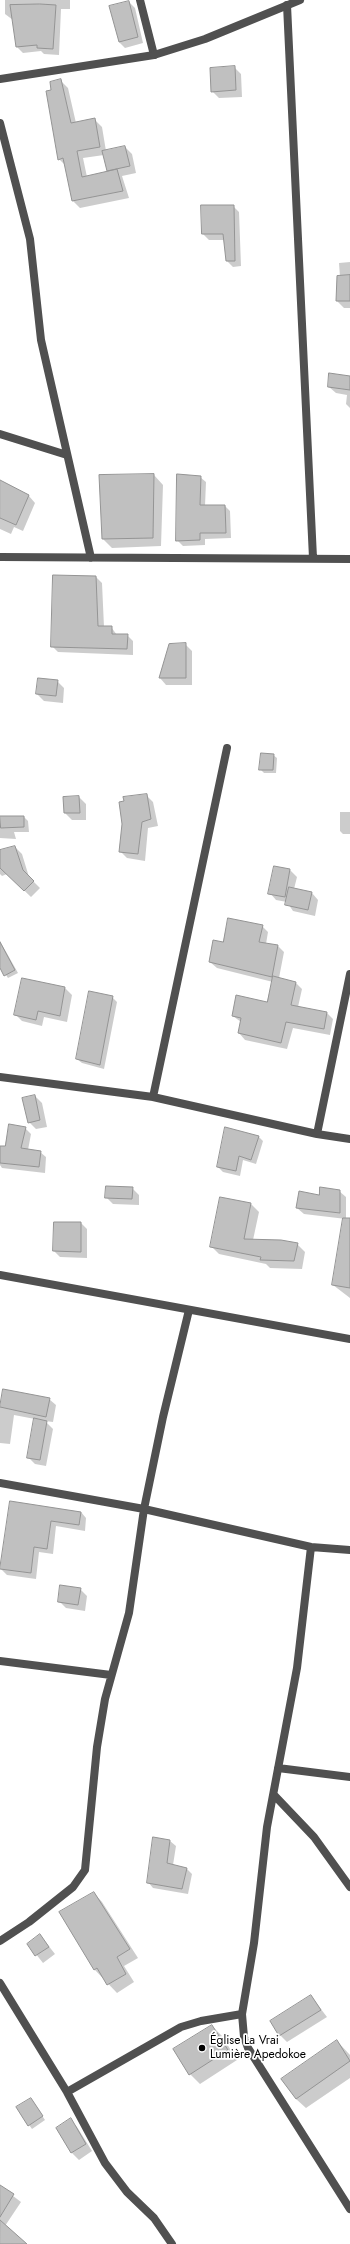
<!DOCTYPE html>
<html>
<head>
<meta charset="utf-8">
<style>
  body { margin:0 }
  canvas { display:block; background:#fff }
</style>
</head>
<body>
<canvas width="350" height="2244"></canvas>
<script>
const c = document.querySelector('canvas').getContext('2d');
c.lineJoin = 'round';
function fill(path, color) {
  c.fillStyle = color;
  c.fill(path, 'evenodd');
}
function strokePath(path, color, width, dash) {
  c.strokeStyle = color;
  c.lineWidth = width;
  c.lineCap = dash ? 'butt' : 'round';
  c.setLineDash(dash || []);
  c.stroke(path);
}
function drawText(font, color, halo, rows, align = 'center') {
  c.font = font + ' Jost,sans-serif';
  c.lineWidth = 3.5;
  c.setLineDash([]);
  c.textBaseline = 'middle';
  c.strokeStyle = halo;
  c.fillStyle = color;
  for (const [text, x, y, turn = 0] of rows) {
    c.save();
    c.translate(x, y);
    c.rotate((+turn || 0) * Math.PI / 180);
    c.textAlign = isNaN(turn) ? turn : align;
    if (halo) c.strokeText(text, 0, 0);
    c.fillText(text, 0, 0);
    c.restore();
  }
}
const shadow = new Path2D(`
  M5,0H70V9H61L59,55L44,54L41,51L23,53L17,47L13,20L5,14Z
  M129,2L135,8L143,43L125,48L119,42Z
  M234,67L241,74L242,97L219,98L212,91Z
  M61,81L68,88L76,123L95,120L102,127L106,151L125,147L132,154L136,173L122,176L129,198L80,208L73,201L66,166L59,159L53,91ZM104,155L109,172L87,177L83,158Z
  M233,206L239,212L241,266L233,267L227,261L224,240H209L203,234Z
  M350,262V308H344L337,301L340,277L339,263Z
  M350,376V408L346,404L347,395L336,393L329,387Z
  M154,475L163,485L161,546L112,548L103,539Z
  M200,477L206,482L205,506H225L230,511L231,538L205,539V545L183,546L177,540Z
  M4,483L29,496L35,503L23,531L14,527L11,534L0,529V492Z
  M96,577L102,583L104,627H111L117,635H127L133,641V655L58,652L52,646Z
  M185,644L192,651V685H166L160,678Z
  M57,681L64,688L63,703L44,701L37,694Z
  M273,755L277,758L276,773H264L260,769Z
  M146,795L153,802L158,826L148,828L145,861L127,858L120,851Z
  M79,797L86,804V820H72L65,813L64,798Z
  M340,812H350V834H343L340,831Z
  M0,817H24L28,821L29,832H14L16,839L0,838Z
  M15,847L22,854L29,877L40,888L31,897L7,874L2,876L0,874V851Z
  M275,867L290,870L297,877L294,889L312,893L318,900L315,916L293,911L287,902L276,900L270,893Z
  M262,926L268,932L266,944L278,946L284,952L279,978L296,983L302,989L298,1007L327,1013L333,1019L330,1035L293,1028L287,1049L245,1040L239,1033L241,1022L233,1016L268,1003L273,982L217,968L210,962L224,943Z
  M0,941L18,973L8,978L0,966Z
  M65,988L72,995L67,1022L44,1017L42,1026L22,1021L15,1014Z
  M112,997L117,1002L104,1069L82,1063L77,1059Z
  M35,1096L42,1103L47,1127L36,1129L29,1122Z
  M25,1128L31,1134L28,1150L40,1152L46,1157L45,1173L2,1168L0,1165V1147H6Z
  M258,1136L263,1141L256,1164L243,1160L240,1176L223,1172L218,1167Z
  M132,1188L139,1195V1205L113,1204L106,1197Z
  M339,1191L346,1197V1219L304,1214L297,1208L320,1196Z
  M220,1198L251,1204L259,1212L253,1240L297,1244L305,1252L302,1269L270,1268L266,1264L219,1254L211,1246Z
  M81,1223L87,1229V1258L60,1257L54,1251Z
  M350,1233V1298L333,1285Z
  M49,1399L56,1405L53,1422L45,1421L53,1429L46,1466L35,1464L28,1457L35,1419L14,1415L10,1444L0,1443V1405Z
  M11,1502L81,1512L86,1518L85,1531L56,1526L53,1554L39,1552L36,1579L7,1575L1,1569Z
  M80,1589L87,1596L85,1611L66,1608L59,1601Z
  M170,1841L176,1846L173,1865L186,1868L192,1874L188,1894L153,1888L148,1882Z
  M94,1893L102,1902L138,1958L124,1966L134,1982L117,1993L95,1970L60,1913Z
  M40,1935L55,1954L43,1963L28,1944Z
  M311,1996L327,2017L287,2042L280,2035Z
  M212,2026L222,2036L237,2060L200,2084L190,2074Z
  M337,2041L350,2055V2078L306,2108L296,2099Z
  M31,2099L45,2120L32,2129L17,2108Z
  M70,2120L77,2127L92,2151L79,2160L72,2153L57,2128Z
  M0,2186L21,2202L5,2226L25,2244H0Z`);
const building = new Path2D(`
  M129,1L138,37L119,42L109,6Z
  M40,4L56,5L53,49L37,48V45L16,47L10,5Z
  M235,66L236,90L211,92L210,68Z
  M61,79L71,123L95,118L100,147L77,151L82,177L117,169L123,191L72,201L63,158L58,160L46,91L51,90L50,82Z
  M125,146L130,166L107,171L102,151Z
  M201,205H234L235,261H226L223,234H202Z
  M350,275V301H336L337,276Z
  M329,373L350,376V390L328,387Z
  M154,474L153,538L102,539L99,475Z
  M177,474L201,476L200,505H225L226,533H200V540L176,541Z
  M0,480L29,495L16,525L0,518Z
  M53,575L96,576L98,626H112V634H128L127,649L51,647Z
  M186,643V678H159L169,644Z
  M38,678L58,680L56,696L36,694Z
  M261,753L274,754L273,770H259Z
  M147,794L151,819L142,822L138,854L119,852L122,824L119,802L124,801L123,797Z
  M79,796L80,813H64L63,797Z
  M0,816H24V827L1,828Z
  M15,846L23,870L34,881L24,891L0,868V850Z
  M274,866L290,869L285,897L268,894Z
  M289,887L312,892L308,910L285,905Z
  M228,918L263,925L259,942L278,945L272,977L209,962L213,940L223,942Z
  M0,942L15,970L4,976L0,968Z
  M273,976L296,982L291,1005L327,1012L324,1029L286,1022L281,1043L238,1033L241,1018L232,1016L236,995L267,1002Z
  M22,978L65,987L60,1016L38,1011L36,1020L14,1015Z
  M89,991L113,996L100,1065L76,1059Z
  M35,1095L40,1120L28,1123L22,1098Z
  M9,1124L26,1127L21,1148L41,1151L39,1167L0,1163V1146H5Z
  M225,1127L259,1136L251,1160L239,1156L236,1171L217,1167Z
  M106,1186L133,1187L132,1199L105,1198Z
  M320,1187L340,1190V1213L296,1208L299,1191L319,1195Z
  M220,1197L251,1203L244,1239L281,1240L298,1243L294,1261L260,1260L261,1257L210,1247Z
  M343,1218H350V1288L332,1285Z
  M54,1222H81V1252L53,1251Z
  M3,1389L50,1398L46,1417L0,1407Z
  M34,1418L47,1421L40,1460L27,1458Z
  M10,1501L81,1512L79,1525L51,1521L47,1549L34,1547L31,1573L0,1569Z
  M60,1585L81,1588L78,1605L58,1602Z
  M153,1837L170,1840L167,1863L187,1868L182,1889L147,1883Z
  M94,1892L130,1949L117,1957L126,1974L107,1985L97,1968L94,1970L59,1912Z
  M40,1934L49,1947L35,1956L27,1944Z
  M311,1995L321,2010L279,2036L270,2021Z
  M212,2025L228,2050L189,2075L173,2049Z
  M337,2040L350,2061L296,2099L281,2079Z
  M31,2098L43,2116L28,2126L16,2107Z
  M71,2118L86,2144L71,2153L56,2128Z
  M0,2185L14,2194L0,2217Z
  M0,2220L27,2244H0Z`);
const minor = new Path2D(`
  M287,5L313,558
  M0,79L154,55L140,0
  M0,123L30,239L41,340L91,558
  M0,434L67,455
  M0,557L350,559
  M0,1077L153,1097L317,1134L350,1139
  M153,1097L227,748
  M317,1134L350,974
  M0,1483L144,1509L311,1547L350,1550
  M311,1547L297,1668L267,1827L254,1943L242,2014L244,2037L248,2048L350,2209
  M0,1661L111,1675
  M278,1768L350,1777
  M274,1795L314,1837L350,1887
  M0,1941L29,1922L73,1887L85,1870L97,1747L105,1699L129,1613L144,1509L163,1417L189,1310
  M0,1983L67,2092L105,2163L127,2192L154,2218L172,2244
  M67,2092L181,2027L201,2021L242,2014`);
const tertiary = new Path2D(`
  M154,55L205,39L300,0
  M0,1275L350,1339`);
const markers = [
  [202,2048,4,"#000"]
];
const poiNames = [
  ["Église La Vrai",210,2041],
  ["Lumière Apedokoe",210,2055]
];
fill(shadow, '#0003');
fill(building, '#c0c0c0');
strokePath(building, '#949494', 1);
strokePath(minor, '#505050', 8);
strokePath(tertiary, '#505050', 8);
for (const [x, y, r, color] of markers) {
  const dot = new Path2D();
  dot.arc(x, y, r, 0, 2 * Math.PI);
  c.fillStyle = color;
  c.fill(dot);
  strokePath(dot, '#fff', 1.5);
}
drawText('12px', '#000', '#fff', poiNames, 'left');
</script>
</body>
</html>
